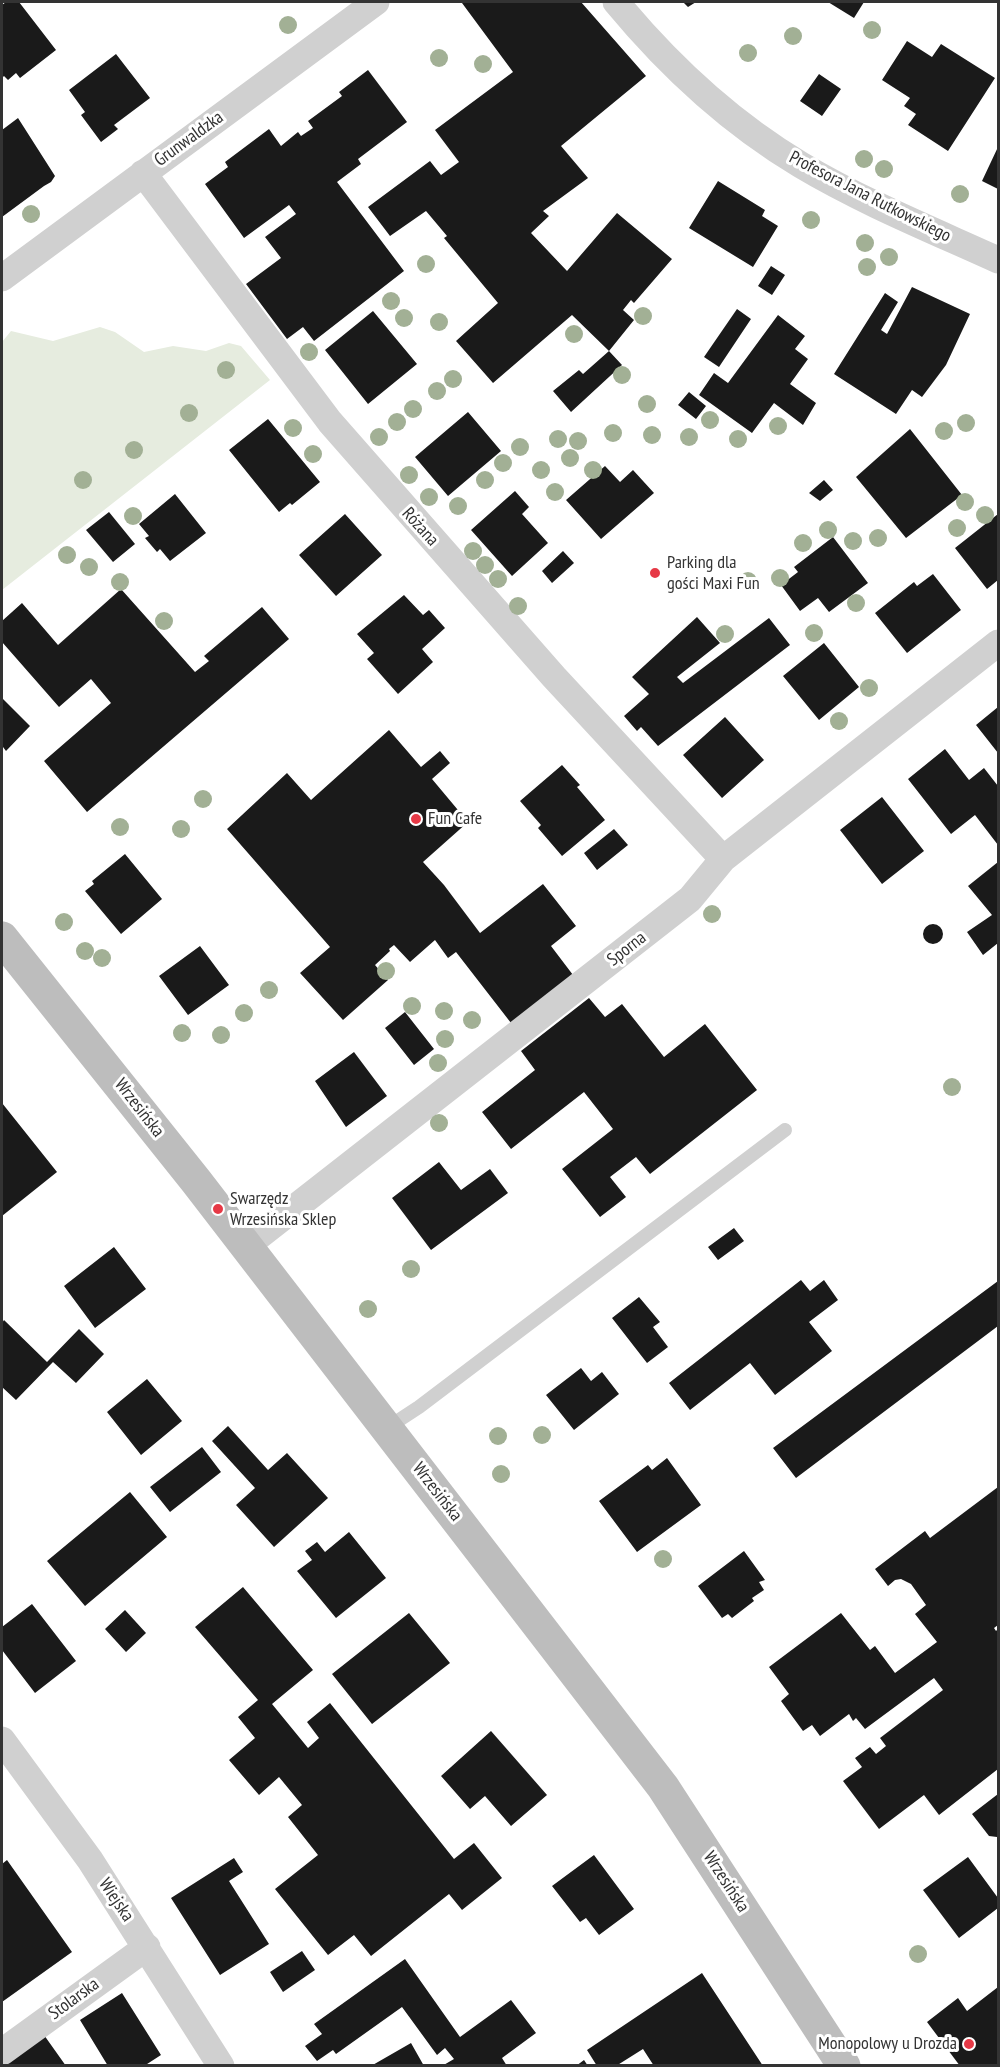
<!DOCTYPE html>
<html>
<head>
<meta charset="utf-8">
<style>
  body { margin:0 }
  #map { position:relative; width:1000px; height:2067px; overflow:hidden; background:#fff; font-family:"PT Sans Narrow",sans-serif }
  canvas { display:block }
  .frame { position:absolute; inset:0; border:3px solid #333; pointer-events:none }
</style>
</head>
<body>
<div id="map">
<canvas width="1000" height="2067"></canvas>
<div class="frame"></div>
</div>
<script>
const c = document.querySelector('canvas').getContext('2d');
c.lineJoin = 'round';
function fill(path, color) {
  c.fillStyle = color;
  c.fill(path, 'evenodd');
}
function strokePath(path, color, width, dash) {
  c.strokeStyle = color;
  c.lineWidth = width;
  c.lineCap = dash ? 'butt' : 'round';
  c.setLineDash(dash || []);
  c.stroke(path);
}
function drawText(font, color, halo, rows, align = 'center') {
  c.font = font + ' "PT Sans Narrow",sans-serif';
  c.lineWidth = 6;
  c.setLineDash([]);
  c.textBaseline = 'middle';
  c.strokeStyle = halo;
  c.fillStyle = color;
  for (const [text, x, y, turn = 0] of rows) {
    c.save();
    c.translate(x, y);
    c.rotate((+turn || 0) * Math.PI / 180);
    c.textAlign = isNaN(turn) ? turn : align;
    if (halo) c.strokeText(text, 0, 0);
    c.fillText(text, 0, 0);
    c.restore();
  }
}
const green = new Path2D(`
  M100,327L115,332L144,352L173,346L206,351L229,343L241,346L270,380L2,590V342L11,331L53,341Z`);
const building = new Path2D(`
  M6,2H19L56,50L20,78L16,73L8,80L4,76L2,78V5Z
  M463,2H581L646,76L561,146L588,178L543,211L549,216L531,233L567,271L617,213L672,259L634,303L631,300L623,310L634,320L609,351L572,315L493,383L456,341L498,303L444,238L447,236L426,211L390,236L368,207L430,161L441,175L459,162L435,130L513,72L462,3Z
  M683,2H696L688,7Z
  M828,2H864L854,18Z
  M907,41L932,57L941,44L995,78L948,151L908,125L916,114L904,106L910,98L882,80Z
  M116,54L150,98L114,125L118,129L101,142L81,115L85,112L69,90Z
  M368,70L407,122L358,159L361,164L337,182L404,271L314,341L303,327L287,339L246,284L281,258L265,237L296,214L289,205L244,238L205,184L228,167L225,162L269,129L281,146L298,132L301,136L313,128L308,121L342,96L339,92Z
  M819,74L841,89L822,116L800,101Z
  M18,118L55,176L51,182L44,186L2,217V130Z
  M998,147V189L982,181Z
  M718,181L765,210L762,216L778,226L753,267L689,228Z
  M771,266L785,275L772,295L758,286Z
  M912,287L970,314L946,365L922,397L912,390L896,414L834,374L885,293L898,302L881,330L887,334Z
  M737,309L751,319L719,367L704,357Z
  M373,311L417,364L368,404L325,350Z
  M778,315L805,336L795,349L808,359L790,384L816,403L803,425L774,403L752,433L699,395L714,373L728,383Z
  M609,351L622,365L571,412L553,391L579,370L583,374Z
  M689,392L706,406L696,419L678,405Z
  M468,412L501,451L448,496L415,457Z
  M268,419L320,482L292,505L290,503L279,512L229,450Z
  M910,429L962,495L906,538L856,477Z
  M605,466L620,482L633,470L654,493L601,539L566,500Z
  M824,480L833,490L820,501L809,493Z
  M515,491L529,507L522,514L548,543L512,576L471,530Z
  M175,494L206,533L170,561L160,549L157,552L145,538L149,536L139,524Z
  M109,512L135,544L113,562L86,530Z
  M345,514L382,555L336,596L299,555Z
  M998,514V580L987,589L955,548Z
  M833,537L868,583L829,612L818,598L800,611L781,585L798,572L794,567Z
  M563,551L574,563L552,583L542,571Z
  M933,574L961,610L907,653L875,613L914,582L917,586Z
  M121,589L195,672L209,661L204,656L262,607L289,639L87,812L44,761L111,703L91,679L59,707L2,642V621L22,603L58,645Z
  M404,595L423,615L429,610L445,628L422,649L433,662L398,694L367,659L374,653L357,634Z
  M697,617L720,643L677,677L683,683L769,618L790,645L658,746L641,727L637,731L624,716L649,694L632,677Z
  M824,643L859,687L819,720L783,676Z
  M2,698L30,726L6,751L3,747L2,748Z
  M998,707V753L976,725Z
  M725,717L764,760L722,798L683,755Z
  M389,730L421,767L440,751L450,763L432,779L468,822L423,862L444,885L480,933L543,884L576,926L551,946L573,975L511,1023L456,952L448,958L435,940L410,962L394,945L389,949L390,951L375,965L388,980L343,1020L300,973L330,947L227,829L287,773L311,800Z
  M945,749L969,780L984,768L998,786V845L975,815L951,834L908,779Z
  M562,765L580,785L577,787L605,820L562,856L538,828L541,825L520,801Z
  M882,797L924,851L882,884L840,830Z
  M614,829L628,845L597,870L584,853Z
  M125,854L162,899L121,934L85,891L94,884L92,881Z
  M998,862V943L983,955L967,932L992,915L968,886Z
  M923 934a10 10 0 1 1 20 0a10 10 0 1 1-20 0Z
  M200,946L229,985L188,1015L159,976Z
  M589,998L605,1017L622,1004L664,1057L705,1024L757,1090L650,1174L636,1157L610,1177L626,1197L600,1217L562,1169L613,1129L584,1092L511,1149L482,1112L535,1070L521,1051Z
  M405,1012L434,1049L414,1065L385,1028Z
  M354,1052L387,1096L346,1127L315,1081Z
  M2,1103L57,1172L2,1216Z
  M439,1162L461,1190L490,1169L508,1193L431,1250L392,1198Z
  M734,1228L744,1241L718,1260L708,1247Z
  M114,1247L146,1289L95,1328L64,1286Z
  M801,1280L810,1291L824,1280L838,1300L809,1322L832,1351L775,1395L750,1363L690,1410L669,1383Z
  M998,1281V1326L796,1478L773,1448Z
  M639,1297L660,1322L653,1327L668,1347L647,1363L612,1318Z
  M4,1320L47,1362L79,1329L104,1354L76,1383L53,1362L16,1400L2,1387V1323Z
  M581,1368L591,1381L602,1372L619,1394L574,1430L546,1395Z
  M147,1379L182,1421L141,1455L107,1412Z
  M228,1426L268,1470L287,1453L328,1498L274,1547L236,1505L255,1488L212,1441Z
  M202,1447L221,1472L170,1512L150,1487Z
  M667,1458L701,1505L637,1552L599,1501L648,1465L652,1470Z
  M998,1487V1625L994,1628L996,1631L998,1629V1769L939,1815L924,1795L879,1829L843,1781L862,1767L855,1758L870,1747L876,1754L886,1746L880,1738L943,1690L934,1678L865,1729L856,1718L853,1721L849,1714L820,1736L812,1725L803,1731L781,1701L789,1694L769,1667L841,1613L870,1650L875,1646L895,1673L937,1642L915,1614L926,1605L911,1584L901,1579L895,1580L888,1586L875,1569L925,1531L930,1538Z
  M130,1492L167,1537L85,1606L47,1561Z
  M349,1532L386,1578L336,1618L297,1571L312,1560L305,1551L317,1542L325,1552Z
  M744,1551L765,1580L759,1582L764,1590L752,1598L754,1601L732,1618L728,1614L722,1618L698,1586Z
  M243,1587L313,1670L272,1704L308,1748L319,1738L307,1722L330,1703L454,1859L474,1843L502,1878L462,1910L449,1894L371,1956L354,1935L328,1955L275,1889L318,1855L288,1817L302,1805L279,1777L259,1795L229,1760L255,1738L238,1717L258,1700L195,1627Z
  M32,1604L76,1661L35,1693L2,1650V1627Z
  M125,1610L146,1633L126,1652L105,1629Z
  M409,1613L450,1663L372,1724L332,1674Z
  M491,1731L547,1795L511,1826L485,1796L470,1809L441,1776Z
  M998,1794V1836L997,1837L989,1836L972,1814Z
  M594,1855L634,1909L599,1935L586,1918L580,1922L552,1886Z
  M968,1857L998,1898V1908L959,1938L923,1890Z
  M234,1858L243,1872L229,1881L269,1944L220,1975L171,1898Z
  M7,1860L72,1952L2,2002V1864Z
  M302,1951L315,1970L283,1992L270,1972Z
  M405,1959L460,2037L511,2000L536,2033L502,2058L507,2066H442L454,2059L445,2048L437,2055L402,2007L336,2054L333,2050L317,2061L305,2046L322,2034L314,2024Z
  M702,1973L763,2066H654L643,2049L616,2066H597L587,2050Z
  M998,1987V2066H960L927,2022L958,1998L967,2011Z
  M122,1993L161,2055L144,2066H108L80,2020Z
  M44,2035L66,2066H2Z
  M411,2043L424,2066H371Z
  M584,2060L588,2066H576Z`);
const lane = new Path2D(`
  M387,1428L419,1407L785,1130`);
const street = new Path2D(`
  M616,2C669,66 729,122 801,165C863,202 932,230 998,260
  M143,173L330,422L554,677L723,859
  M2,278L376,2
  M246,1246L690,899L723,859L998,643
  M2,1740L90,1860L221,2066
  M2,2052L147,1947`);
const secondary = new Path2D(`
  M2,938L196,1181L663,1787L844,2066`);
const trees = [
  [288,25],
  [872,30],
  [793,36],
  [748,53],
  [439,58],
  [483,64],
  [864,159],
  [884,169],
  [960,194],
  [31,214],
  [811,220],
  [865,243],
  [889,257],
  [426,264],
  [867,267],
  [391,301],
  [643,316],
  [404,318],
  [439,322],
  [574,334],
  [309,352],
  [226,370],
  [622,375],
  [453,379],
  [437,391],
  [647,404],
  [413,409],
  [189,413],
  [710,420],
  [397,422],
  [966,423],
  [778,426],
  [293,428],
  [944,431],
  [613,433],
  [652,435],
  [379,437],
  [689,437],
  [558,439],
  [738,439],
  [578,441],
  [520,447],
  [134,450],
  [313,454],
  [570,458],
  [503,463],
  [541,470],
  [593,470],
  [409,475],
  [83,480],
  [485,480],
  [555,492],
  [429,497],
  [965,502],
  [458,506],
  [985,515],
  [133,516],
  [957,528],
  [828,530],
  [878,538],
  [853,541],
  [803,543],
  [473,551],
  [67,555],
  [485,565],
  [89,567],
  [780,578],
  [498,579],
  [748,581],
  [120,582],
  [856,603],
  [518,606],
  [164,621],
  [814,633],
  [725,634],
  [869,688],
  [839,721],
  [203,799],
  [120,827],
  [181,829],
  [712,914],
  [64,922],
  [85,951],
  [102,958],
  [386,971],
  [269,990],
  [412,1006],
  [444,1011],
  [244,1013],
  [472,1020],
  [182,1033],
  [221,1035],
  [445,1039],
  [438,1063],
  [952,1087],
  [439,1123],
  [411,1269],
  [368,1309],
  [542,1435],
  [498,1436],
  [501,1474],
  [663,1559],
  [918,1954]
];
const markers = [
  [655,573,6,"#e63946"],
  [416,819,6,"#e63946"],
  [218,1209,6,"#e63946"],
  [969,2044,6,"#e63946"]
];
const streetNames = [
  ["Grunwaldzka",189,139,-36],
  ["Profesora Jana Rutkowskiego",870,197,27],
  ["Różana",420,527,48],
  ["Sporna",627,949,-38],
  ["Wrzesińska",139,1108,52],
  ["Wrzesińska",437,1492,52],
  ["Wrzesińska",726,1882,57],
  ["Wiejska",116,1900,56],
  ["Stolarska",74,1999,-36]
];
const poiNames = [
  ["Parking dla",667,563],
  ["gości Maxi Fun",667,584],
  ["Fun Cafe",428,819],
  ["Swarzędz",230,1199],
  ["Wrzesińska Sklep",230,1220],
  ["Monopolowy u Drozda",957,2044,"right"]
];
fill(green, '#e6ecdf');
fill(building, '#1a1a1a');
strokePath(lane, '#d0d0d0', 14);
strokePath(street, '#d0d0d0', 27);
strokePath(secondary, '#bdbdbd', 33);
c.fillStyle = '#a2b095';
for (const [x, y] of trees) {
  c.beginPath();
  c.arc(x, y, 9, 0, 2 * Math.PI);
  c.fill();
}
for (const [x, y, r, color] of markers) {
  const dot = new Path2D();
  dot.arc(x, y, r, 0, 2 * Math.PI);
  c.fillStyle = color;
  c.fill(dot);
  strokePath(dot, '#fff', 2);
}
drawText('18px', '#333', '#fff', streetNames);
drawText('18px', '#333', '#fff', poiNames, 'left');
</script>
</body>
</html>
